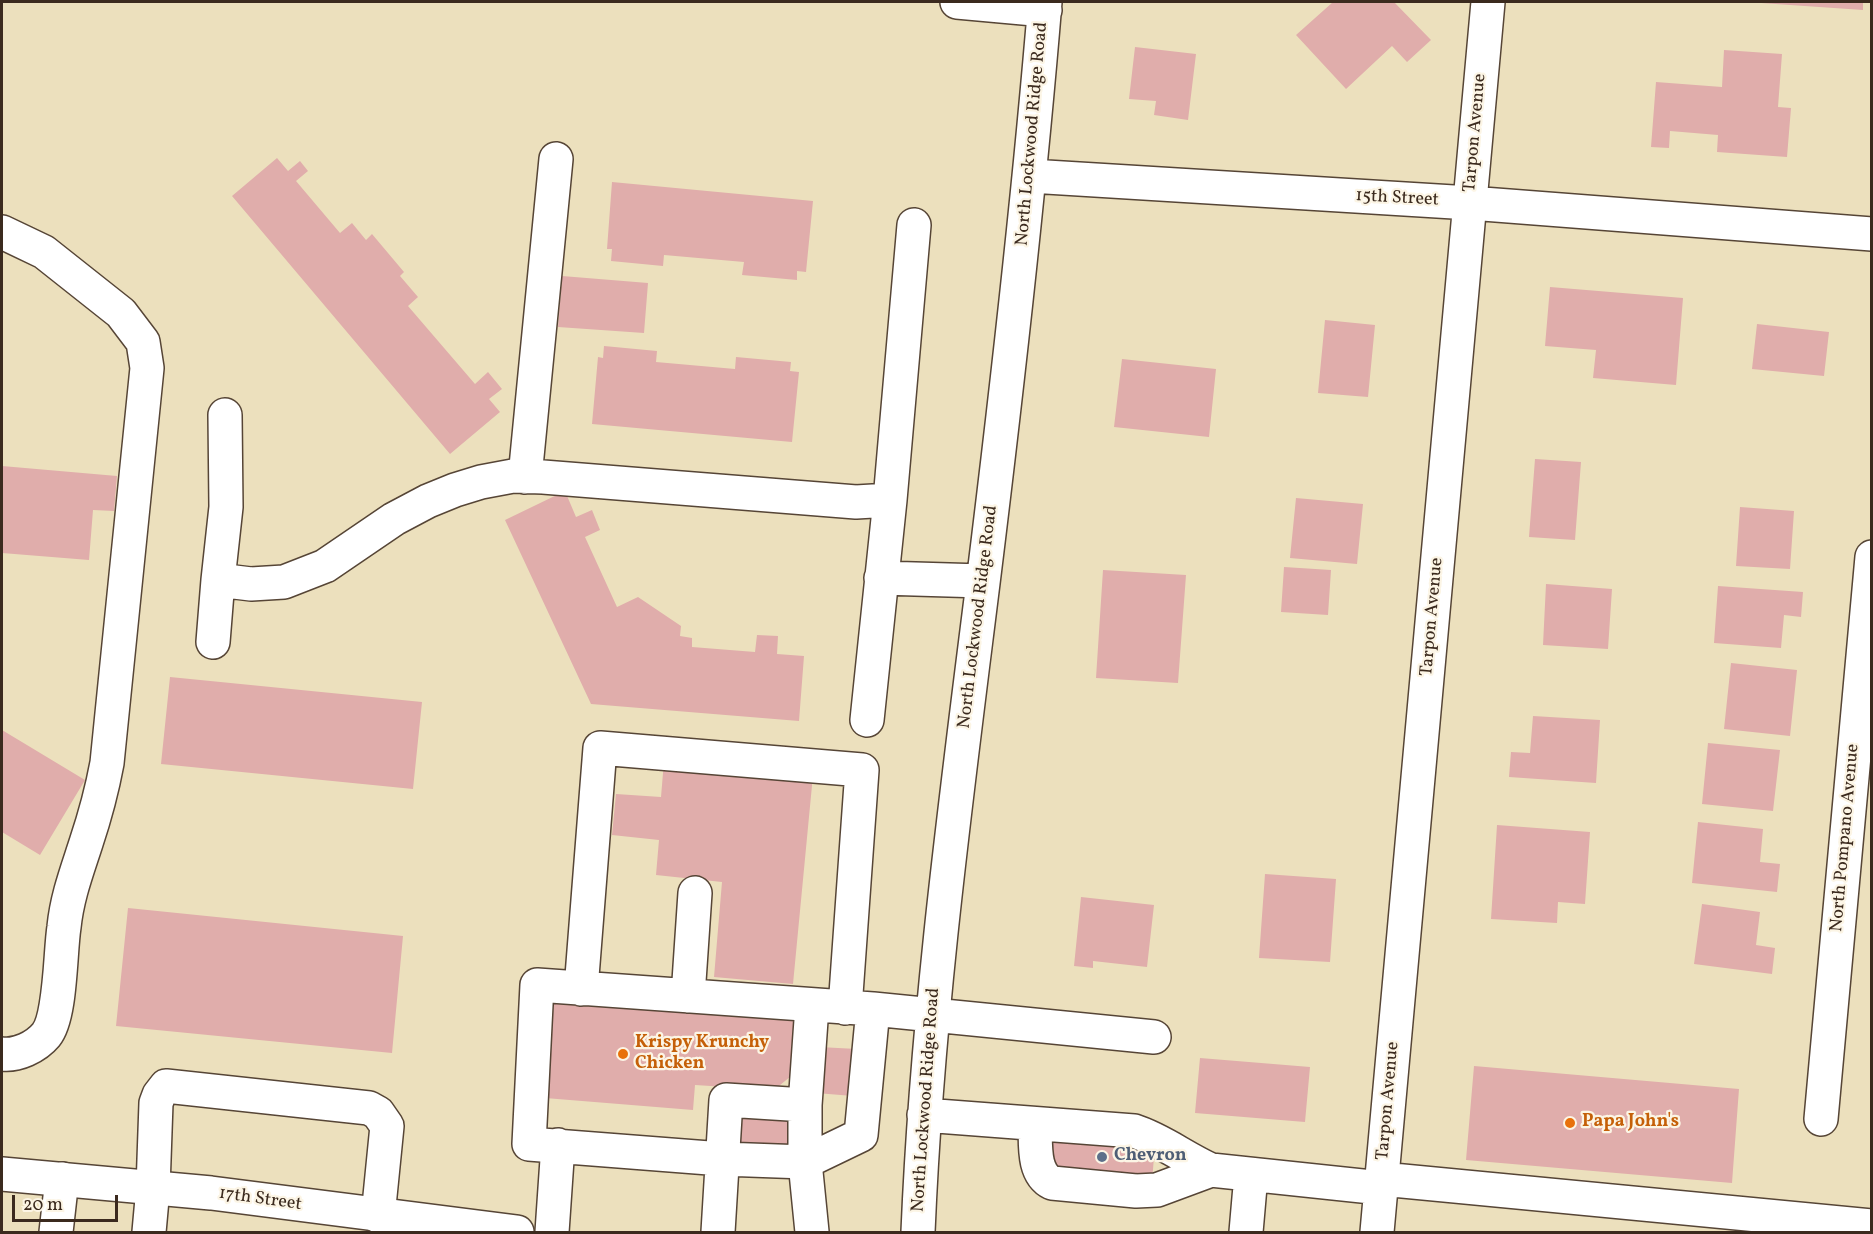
<!DOCTYPE html>
<html>
<head>
<meta charset="utf-8">
<style>
  body { margin:0 }
  #map { position:relative; width:1873px; height:1234px; overflow:hidden; background:#ece0bd; font-family:Vollkorn,serif }
  canvas { display:block }
  .frame { position:absolute; inset:0; border:3px solid #3b2a1e; pointer-events:none }
  .scale { position:absolute; left:12px; top:1195px; width:106px; height:27px; box-sizing:border-box; border:3px solid #3b2a1e; border-top:0; padding-left:8px; font-size:18px; line-height:21px; white-space:nowrap; color:#3b2a1e; -webkit-text-stroke:4px #fcf5e5; paint-order:stroke }
</style>
</head>
<body>
<div id="map">
<canvas width="1873" height="1234"></canvas>
<div class="frame"></div>
<div class="scale">20 m</div>
</div>
<script>
const c = document.querySelector('canvas').getContext('2d');
c.lineJoin = 'round';
function fill(path, color) {
  c.fillStyle = color;
  c.fill(path, 'evenodd');
}
function strokePath(path, color, width, dash) {
  c.strokeStyle = color;
  c.lineWidth = width;
  c.lineCap = dash ? 'butt' : 'round';
  c.setLineDash(dash || []);
  c.stroke(path);
}
function drawText(font, color, halo, rows, align = 'center') {
  c.font = font + ' Vollkorn,serif';
  c.lineWidth = 4.5;
  c.setLineDash([]);
  c.textBaseline = 'middle';
  c.strokeStyle = halo;
  c.fillStyle = color;
  for (const [text, x, y, turn = 0] of rows) {
    c.save();
    c.translate(x, y);
    c.rotate((+turn || 0) * Math.PI / 180);
    c.textAlign = isNaN(turn) ? turn : align;
    if (halo) c.strokeText(text, 0, 0);
    c.fillText(text, 0, 0);
    c.restore();
  }
}
const building = new Path2D(`
  M1333,2H1394L1431,40L1407,62L1392,46L1346,89L1296,35Z
  M1761,2H1863V10L1761,3Z
  M1135,47L1196,54L1188,120L1154,115L1156,101L1129,99Z
  M1724,50L1782,54L1778,107L1791,108L1787,157L1717,152L1718,135L1670,131L1669,148L1651,147L1656,82L1722,87Z
  M277,158L288,171L300,161L308,171L296,181L340,233L352,223L366,240L372,234L404,272L400,276L418,297L408,306L475,384L488,372L502,389L489,399L500,412L450,454L232,196Z
  M612,182L813,201L806,272L797,271V280L742,275L744,262L664,255L663,266L611,261L612,249H607Z
  M562,276L648,283L644,333L558,327Z
  M1550,287L1683,298L1676,385L1593,378L1596,350L1545,346Z
  M1325,320L1375,325L1368,397L1318,393Z
  M1757,324L1829,332L1824,376L1752,369Z
  M604,346L657,351L656,362L735,369L736,357L791,362L790,371L799,372L792,442L592,424L598,357L603,358Z
  M1122,359L1216,369L1209,437L1114,427Z
  M1535,459L1581,462L1575,540L1529,537Z
  M2,466L117,476L114,511L93,510L89,560L2,553Z
  M565,491L576,517L592,510L600,530L585,537L617,607L638,597L681,626L680,636L692,638V647L755,652L757,635L778,636L777,654L804,656L799,721L591,704L505,520Z
  M1296,498L1363,504L1357,564L1290,558Z
  M1740,507L1794,511L1790,569L1736,566Z
  M1284,567L1331,570L1328,615L1281,612Z
  M1103,570L1186,575L1178,683L1096,678Z
  M1546,584L1612,589L1608,649L1543,645Z
  M1718,586L1803,592L1801,617L1784,615L1781,648L1714,643Z
  M1731,663L1797,670L1790,736L1724,729Z
  M170,677L422,702L413,789L161,764Z
  M1533,716L1600,720L1596,783L1509,777L1511,752L1530,753Z
  M2,730L85,780L40,855L2,832Z
  M1708,743L1780,750L1773,811L1702,804Z
  M664,761L813,775L793,984L714,977L722,882L656,875L659,840L612,835L616,794L661,797Z
  M1698,822L1763,829L1760,862L1780,864L1777,892L1692,883Z
  M1497,825L1590,832L1585,904L1558,902L1557,923L1491,919Z
  M1265,874L1336,879L1330,962L1259,958Z
  M1081,897L1154,905L1147,967L1093,961V968L1074,966Z
  M1702,904L1760,912L1756,945L1775,948L1772,974L1694,964Z
  M128,908L403,936L392,1053L116,1026Z
  M554,1000L800,1018L796,1072L774,1090L695,1085L693,1110L545,1098Z
  M819,1047L857,1049L853,1096L816,1093Z
  M1200,1058L1310,1067L1305,1122L1195,1113Z
  M1474,1066L1739,1089L1732,1183L1466,1160Z
  M743,1111L792,1115L789,1153L740,1149Z
  M1050,1136L1155,1144L1152,1182L1047,1174Z`);
const minor = new Path2D(`
  M957,2L1045,10
  M1030,176L1470,203L1872,234
  M2,232L44,252L121,313L143,342L147,368L107,763C102,790 95,816 86,843C77,871 67,897 64,927C60,952 61,1017 46,1035C36,1047 17,1056 2,1054
  M525,477L556,159
  M881,578L983,581
  M218,580L251,584L284,582L325,566L394,519L428,501L455,490L481,482L513,476L543,477L856,502L890,500
  M213,642L218,580L226,507L225,415
  M867,720L890,500L914,225
  M581,989L600,748L862,770L845,1008
  M688,996L695,893
  M873,1009L861,1135L805,1162L722,1159L529,1144L537,985L873,1009L1154,1037
  M924,1115L1134,1131C1162,1140 1184,1158 1211,1170L1381,1188
  M1821,1119L1872,557
  M1035,1124C1036,1143 1032,1173 1052,1183L1136,1191L1157,1190L1211,1170
  M1382,1179L1872,1226
  M56,1232L62,1179
  M149,1232L153,1188L156,1103L159,1095L166,1086L369,1108L378,1113L387,1126L378,1216
  M552,1232L558,1145
  M718,1232L726,1100L805,1105
  M812,1232L805,1162V1105L812,1006
  M918,1232C927,1015 956,799 983,583C1007,389 1029,196 1045,2
  M1246,1232L1251,1175
  M1377,1232L1488,2`);
const major = new Path2D(`
  M2,1174L211,1193L517,1232`);
const markers = [
  [623,1054,6,"#e8710a"],
  [1570,1123,6,"#e8710a"],
  [1102,1157,6,"#5c6f8a"]
];
const streetNames = [
  ["Tarpon Avenue",1476,133,-85],
  ["North Lockwood Ridge Road",1033,134,-85],
  ["15th Street",1397,199,3],
  ["North Lockwood Ridge Road",979,617,-83],
  ["Tarpon Avenue",1433,617,-85],
  ["North Pompano Avenue",1846,838,-85],
  ["North Lockwood Ridge Road",927,1100,-86],
  ["Tarpon Avenue",1389,1101,-85],
  ["17th Street",260,1200,8]
];
const foodNames = [
  ["Krispy Krunchy",635,1044],
  ["Chicken",635,1065],
  ["Papa John's",1582,1123]
];
const serviceNames = [
  ["Chevron",1114,1157]
];
fill(building, '#e0adab');
strokePath(minor, '#564536', 36);
strokePath(major, '#564536', 36);
strokePath(minor, '#fff', 33);
strokePath(major, '#fff', 33);
for (const [x, y, r, color] of markers) {
  const dot = new Path2D();
  dot.arc(x, y, r, 0, 2 * Math.PI);
  c.fillStyle = color;
  c.fill(dot);
  strokePath(dot, '#fcf5e5', 2);
}
drawText('18px', '#3b2a1e', '#fcf5e5', streetNames);
drawText('bold 18px', '#c56008', '#fcf5e5', foodNames, 'left');
drawText('bold 18px', '#4e5e75', '#fcf5e5', serviceNames, 'left');
</script>
</body>
</html>
